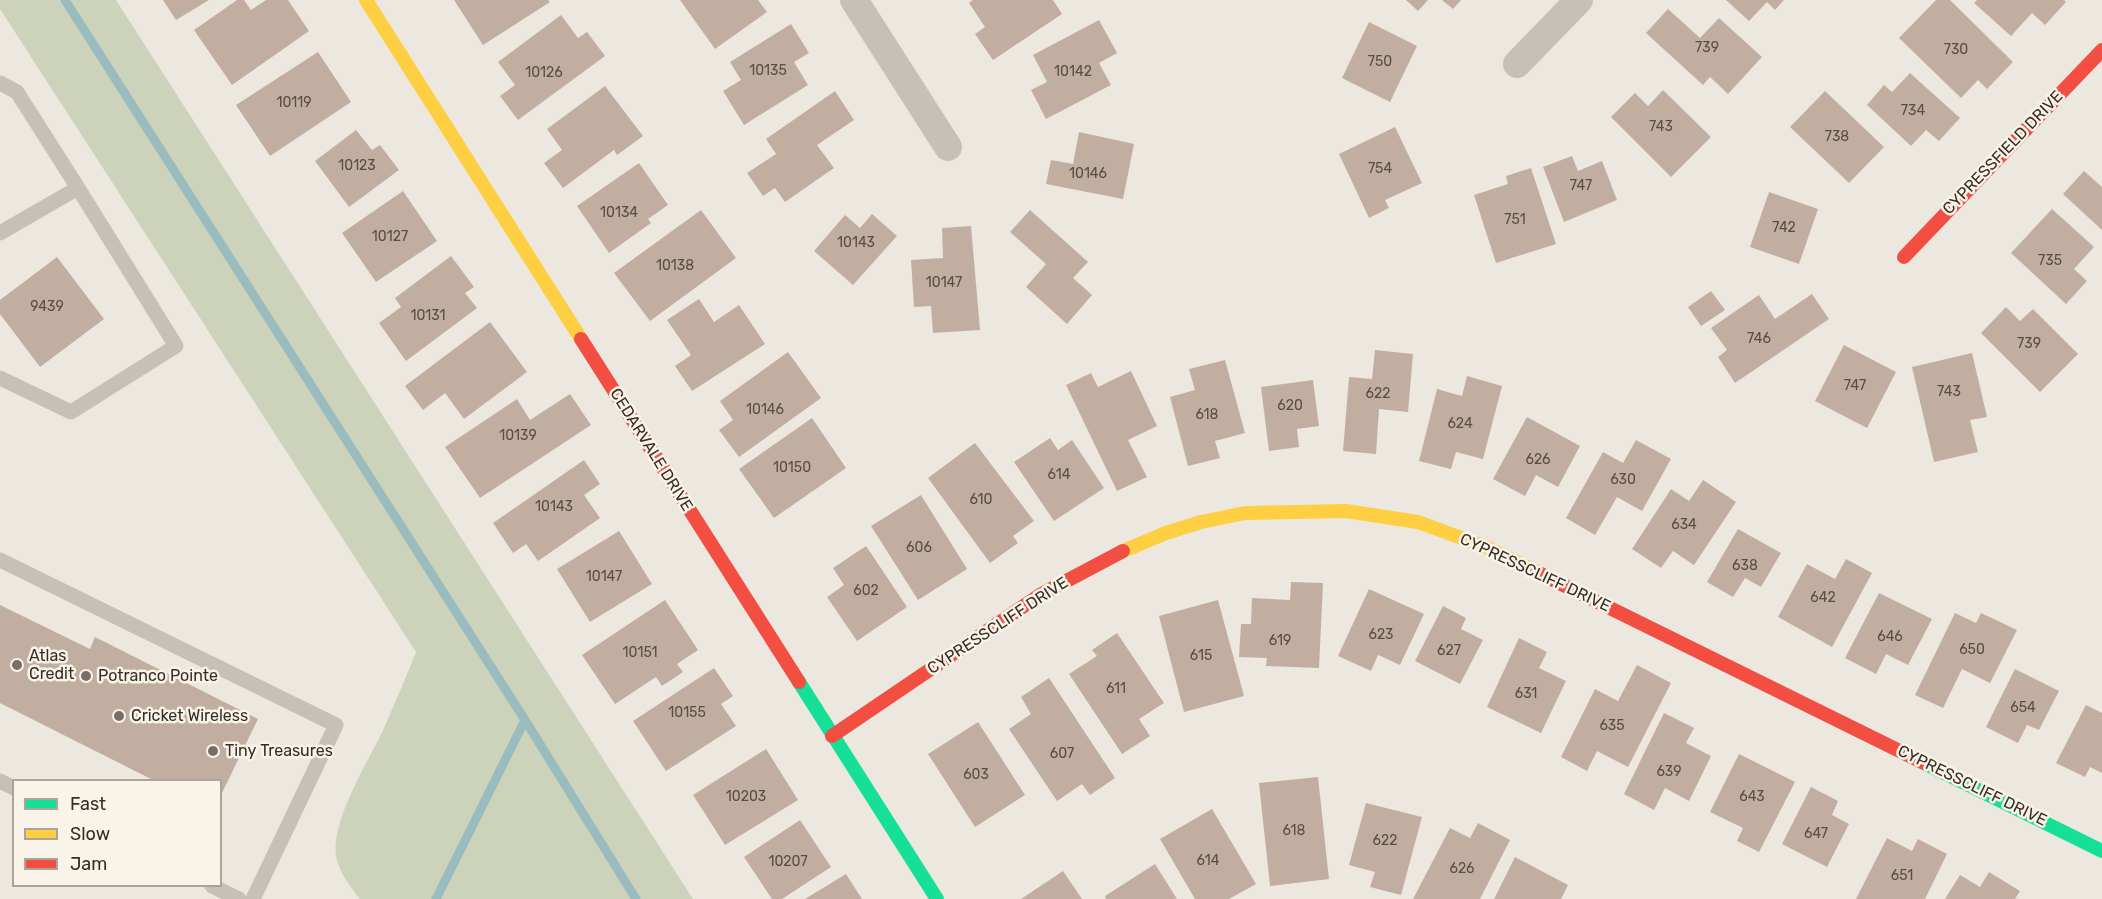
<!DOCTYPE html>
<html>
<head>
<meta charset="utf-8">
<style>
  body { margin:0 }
  #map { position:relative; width:2102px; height:899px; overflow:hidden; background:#ece8e0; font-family:Rubik,sans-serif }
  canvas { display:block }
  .legend { position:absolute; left:12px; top:779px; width:210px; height:108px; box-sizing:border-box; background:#faf3e7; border:2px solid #aca49a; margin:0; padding:8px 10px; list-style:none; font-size:18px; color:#372d27 }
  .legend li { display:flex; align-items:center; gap:12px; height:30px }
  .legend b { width:30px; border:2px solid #aca49a }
</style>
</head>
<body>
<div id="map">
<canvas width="2102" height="899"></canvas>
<ul class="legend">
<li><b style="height:8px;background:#16e098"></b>Fast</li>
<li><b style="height:8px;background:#ffcf43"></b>Slow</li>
<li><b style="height:8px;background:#f24e42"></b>Jam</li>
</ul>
</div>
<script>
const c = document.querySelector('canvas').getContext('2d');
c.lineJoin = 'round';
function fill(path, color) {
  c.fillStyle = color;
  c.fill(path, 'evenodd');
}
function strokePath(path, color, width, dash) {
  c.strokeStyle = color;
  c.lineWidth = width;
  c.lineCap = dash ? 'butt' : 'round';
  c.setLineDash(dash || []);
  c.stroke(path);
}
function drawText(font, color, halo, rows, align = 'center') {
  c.font = font + ' Rubik,sans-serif';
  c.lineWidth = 5;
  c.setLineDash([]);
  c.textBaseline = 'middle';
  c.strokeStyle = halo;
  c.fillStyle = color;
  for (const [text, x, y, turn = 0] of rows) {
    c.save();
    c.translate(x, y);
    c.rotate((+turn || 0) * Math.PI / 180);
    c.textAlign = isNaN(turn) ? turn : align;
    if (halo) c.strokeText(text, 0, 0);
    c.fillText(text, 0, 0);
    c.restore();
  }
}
const green = new Path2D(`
  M0,0H116L693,899H360C351,888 340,873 337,860C328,824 369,761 384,728C395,703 406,677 416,652L0,9Z`);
const stream = new Path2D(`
  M65,0L525,720L636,899
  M436,899L525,720`);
const building = new Path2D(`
  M163,0H209L176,20Z
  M237,0H244L251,10L266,0H288L309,31L232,85L194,30Z
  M454,0H548L550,2L483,45Z
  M680,0H758L767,12L715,49Z
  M973,0H1053L1062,14L993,60L975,34L985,27L969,3Z
  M1406,0H1428L1418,11Z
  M1442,0H1461L1453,9Z
  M1726,0H1784L1775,10L1767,2L1749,21Z
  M1936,0H1950L2013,62L1987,89L1978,80L1961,98L1899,38Z
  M1977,0H2064L2066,2L2045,25L2032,13L2011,36L1974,3Z
  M1668,9L1700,38L1719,18L1762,57L1728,94L1710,77L1703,85L1646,33Z
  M561,15L578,38L587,32L605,56L518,120L500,96L515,85L498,62Z
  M1099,20L1117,53L1099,63L1111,85L1046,119L1031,90L1047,82L1033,55Z
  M1369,22L1417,46L1390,102L1342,78Z
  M791,24L809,53L794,62L808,85L744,125L723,91L741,80L730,62Z
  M318,52L351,102L270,156L236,105Z
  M1910,73L1960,118L1939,141L1926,130L1911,146L1867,105L1884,85L1892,92Z
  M605,86L643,136L617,155L614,150L563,188L544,163L562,150L547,129Z
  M1663,90L1711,137L1671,177L1611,117L1635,93L1648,106Z
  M835,91L854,120L817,145L834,168L785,202L775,188L763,196L747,173L776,154L766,139Z
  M1825,91L1884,147L1849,183L1790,127Z
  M1395,127L1422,183L1385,200L1389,208L1369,218L1339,154Z
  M356,130L372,150L380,145L399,170L349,207L315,161Z
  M1079,132L1134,144L1123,199L1046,184L1051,160L1073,164Z
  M1572,156L1578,171L1602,161L1617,200L1564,222L1543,167Z
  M639,163L668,205L648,219L651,223L609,253L577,206Z
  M1531,168L1556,244L1496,263L1474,195L1508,184L1506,176Z
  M2084,171L2102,187V230L2063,194Z
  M403,191L437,241L376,282L342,233Z
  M1769,192L1818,209L1799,264L1750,247Z
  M2052,209L2094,247L2074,269L2087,281L2066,304L2011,253Z
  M701,210L736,258L650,321L614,273Z
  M1030,210L1088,262L1073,278L1092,295L1067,324L1026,287L1046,264L1010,232Z
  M872,214L897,236L853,285L814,251L845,215L860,228Z
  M971,226L980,330L933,333L931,306L914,307L911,260L943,258L942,228Z
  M451,256L474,287L465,293L477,308L406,361L379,323L401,307L395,298Z
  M57,257L104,319L40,367L0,314V300Z
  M1711,291L1725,310L1701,326L1688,307Z
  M1812,294L1829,319L1735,383L1718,357L1727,350L1711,328L1759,295L1775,319Z
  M699,299L714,322L739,305L765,344L692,391L675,366L691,355L667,320Z
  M2006,307L2020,321L2033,309L2078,354L2040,392L1981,333Z
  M490,322L527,372L464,419L445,393L423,410L405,386Z
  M1844,345L1896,372L1867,428L1815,401Z
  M1375,350L1413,354L1408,412L1379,409L1376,454L1343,451L1349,377L1372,379Z
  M788,352L821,398L739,457L719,430L733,420L720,401Z
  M1972,353L1987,417L1970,420L1978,452L1934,462L1912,367Z
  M1225,360L1245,433L1215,441L1220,458L1188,466L1170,397L1195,390L1189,369Z
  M1131,371L1157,426L1128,440L1147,477L1117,491L1066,385L1091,373L1098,387Z
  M1467,376L1502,386L1483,459L1456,452L1451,469L1419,461L1437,389L1462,396Z
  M1313,380L1319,426L1297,429L1299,447L1269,451L1261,387Z
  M570,394L591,425L480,498L445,447L517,399L530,420Z
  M1527,417L1580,446L1558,487L1536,475L1525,496L1493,479Z
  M812,418L846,468L774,518L739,469Z
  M1050,438L1058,450L1072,440L1104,488L1054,521L1014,462Z
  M1636,440L1671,459L1642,511L1617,497L1595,535L1566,518L1603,452L1623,463Z
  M975,443L1034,521L1013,536L1018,543L990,563L928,478Z
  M584,460L600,484L584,495L600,518L538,561L526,544L513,553L493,523Z
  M1703,480L1736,502L1694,565L1673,551L1661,568L1632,549L1671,489L1689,501Z
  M921,495L967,569L918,600L871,526Z
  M1738,529L1781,553L1761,587L1745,578L1733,597L1707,582Z
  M619,531L652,584L590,622L557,569Z
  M866,546L907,607L857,641L827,597L844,585L833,568Z
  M1846,559L1872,573L1832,647L1778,617L1807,564L1835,579Z
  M1291,582L1323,583L1319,668L1266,666L1267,658L1239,657L1241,624H1251L1252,598L1290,600Z
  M1369,589L1424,614L1400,665L1378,655L1371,671L1338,656Z
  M1879,593L1932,619L1908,665L1886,654L1876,674L1845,658Z
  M665,600L698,650L677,664L683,672L662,686L656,677L615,704L582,655Z
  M1218,600L1244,696L1184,712L1159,616Z
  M0,605L90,649L95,637L258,719L220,797V780H153L0,703Z
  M1443,606L1466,618L1461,629L1483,640L1460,684L1415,661Z
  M1955,613L1976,623L1981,613L2017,630L1990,683L1962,669L1943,708L1915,695Z
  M1117,633L1164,703L1139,719L1150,736L1122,754L1069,674L1097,656L1092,650Z
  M1519,638L1547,652L1539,668L1566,681L1541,733L1487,707Z
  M1637,665L1671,683L1628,767L1597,751L1587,771L1561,757L1595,689L1618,701Z
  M714,668L733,696L721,704L736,726L666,771L633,721Z
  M2015,669L2059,691L2039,730L2027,725L2018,743L1986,727Z
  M1049,678L1115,778L1090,795L1082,784L1057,801L1009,729L1031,714L1021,697Z
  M2086,705L2102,713V773L2090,767L2085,777L2056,763Z
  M1664,713L1694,728L1686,743L1711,756L1689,801L1665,788L1654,810L1624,794Z
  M978,722L1025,795L975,827L928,754Z
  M766,749L798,800L725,845L693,795Z
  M1739,754L1795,782L1759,852L1737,841L1743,828L1710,812Z
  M1318,777L1329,879L1270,886L1259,783Z
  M1811,787L1838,801L1832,815L1849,824L1827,867L1782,844Z
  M1366,803L1422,817L1401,895L1370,887L1375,872L1349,865Z
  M1212,809L1256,884L1229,899H1195L1160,839Z
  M800,820L831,867L782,899H772L744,857Z
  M1478,823L1510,840L1480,899H1413L1450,828L1470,838Z
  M1887,838L1912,851L1918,839L1947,854L1925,899H1856Z
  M1515,857L1568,885L1561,899H1494Z
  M1155,864L1177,899H1106L1105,896Z
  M1063,871L1082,899H1021Z
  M1989,872L2020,891L2015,899H1945L1960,875L1980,887Z
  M846,874L862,899H805Z`);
const lane = new Path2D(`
  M0,83L17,92L78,188L0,233
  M0,378L71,412L176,346L78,188
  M0,560L336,725L253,899
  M0,781L14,788
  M212,886L239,899`);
const street = new Path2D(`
  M854,0L948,147
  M1517,64L1579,0`);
const fast = new Path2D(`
  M799,682L937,899
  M1924,763L2102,851`);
const slow = new Path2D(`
  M366,0L581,339
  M1123,551L1166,533L1201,522L1245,513L1346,511L1418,522L1486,547L1537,572`);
const jam = new Path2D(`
  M1904,257L2102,50
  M581,339L799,682
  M1537,572L1924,763
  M832,736L1040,595L1123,551`);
const markers = [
  [17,665,6,"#766e68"],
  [86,676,6,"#766e68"],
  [119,716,6,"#766e68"],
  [213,751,6,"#766e68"]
];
const numberNames = [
  ["739",1707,48],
  ["730",1956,50],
  ["750",1380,62],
  ["10135",768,71],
  ["10142",1073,72],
  ["10126",544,73],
  ["10119",294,103],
  ["734",1913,111],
  ["743",1661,127],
  ["738",1837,137],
  ["10123",357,166],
  ["754",1380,169],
  ["10146",1088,174],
  ["747",1581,186],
  ["10134",619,213],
  ["751",1515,220],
  ["742",1784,228],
  ["10127",390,237],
  ["10143",856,243],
  ["735",2050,261],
  ["10138",675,266],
  ["10147",944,283],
  ["9439",47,307],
  ["10131",428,316],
  ["746",1759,339],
  ["739",2029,344],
  ["747",1855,386],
  ["743",1949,392],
  ["622",1378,394],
  ["620",1290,406],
  ["10146",765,410],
  ["618",1207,415],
  ["624",1460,424],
  ["10139",518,436],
  ["626",1538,460],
  ["10150",792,468],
  ["614",1059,475],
  ["630",1623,480],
  ["610",981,500],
  ["10143",554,507],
  ["634",1684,525],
  ["606",919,548],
  ["638",1745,566],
  ["10147",604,577],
  ["602",866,591],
  ["642",1823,598],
  ["623",1381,635],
  ["646",1890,637],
  ["619",1280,641],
  ["650",1972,650],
  ["627",1449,651],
  ["10151",640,653],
  ["615",1201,656],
  ["611",1116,689],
  ["631",1526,694],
  ["654",2023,708],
  ["10155",687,713],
  ["635",1612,726],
  ["607",1062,754],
  ["639",1669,772],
  ["603",976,775],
  ["10203",746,797],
  ["643",1752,797],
  ["618",1294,831],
  ["647",1816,834],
  ["622",1385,841],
  ["614",1208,861],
  ["10207",788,862],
  ["626",1462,869],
  ["651",1902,876]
];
const streetNames = [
  ["CYPRESSFIELD DRIVE",2003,153,-46],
  ["CEDARVALE DRIVE",651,450,58],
  ["CYPRESSCLIFF DRIVE",1535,573,25],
  ["CYPRESSCLIFF DRIVE",998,626,-33],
  ["CYPRESSCLIFF DRIVE",1972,786,26]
];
const poiNames = [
  ["Atlas",29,656],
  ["Credit",29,674],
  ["Potranco Pointe",98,676],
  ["Cricket Wireless",131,716],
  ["Tiny Treasures",225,751]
];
fill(green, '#ccd3ba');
strokePath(stream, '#9bbcbe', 9);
fill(building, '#c1aea1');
strokePath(lane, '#c6c0b9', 15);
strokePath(street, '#c6c0b9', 28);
strokePath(fast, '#16e098', 14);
strokePath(slow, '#ffcf43', 14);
strokePath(jam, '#f24e42', 14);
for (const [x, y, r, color] of markers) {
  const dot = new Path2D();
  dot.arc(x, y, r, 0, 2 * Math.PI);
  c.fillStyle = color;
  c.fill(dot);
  strokePath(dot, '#faf3e7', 2);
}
drawText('14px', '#5a4d46', null, numberNames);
drawText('16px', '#372d27', '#faf3e7', streetNames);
drawText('16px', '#372d27', '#faf3e7', poiNames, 'left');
</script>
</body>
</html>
